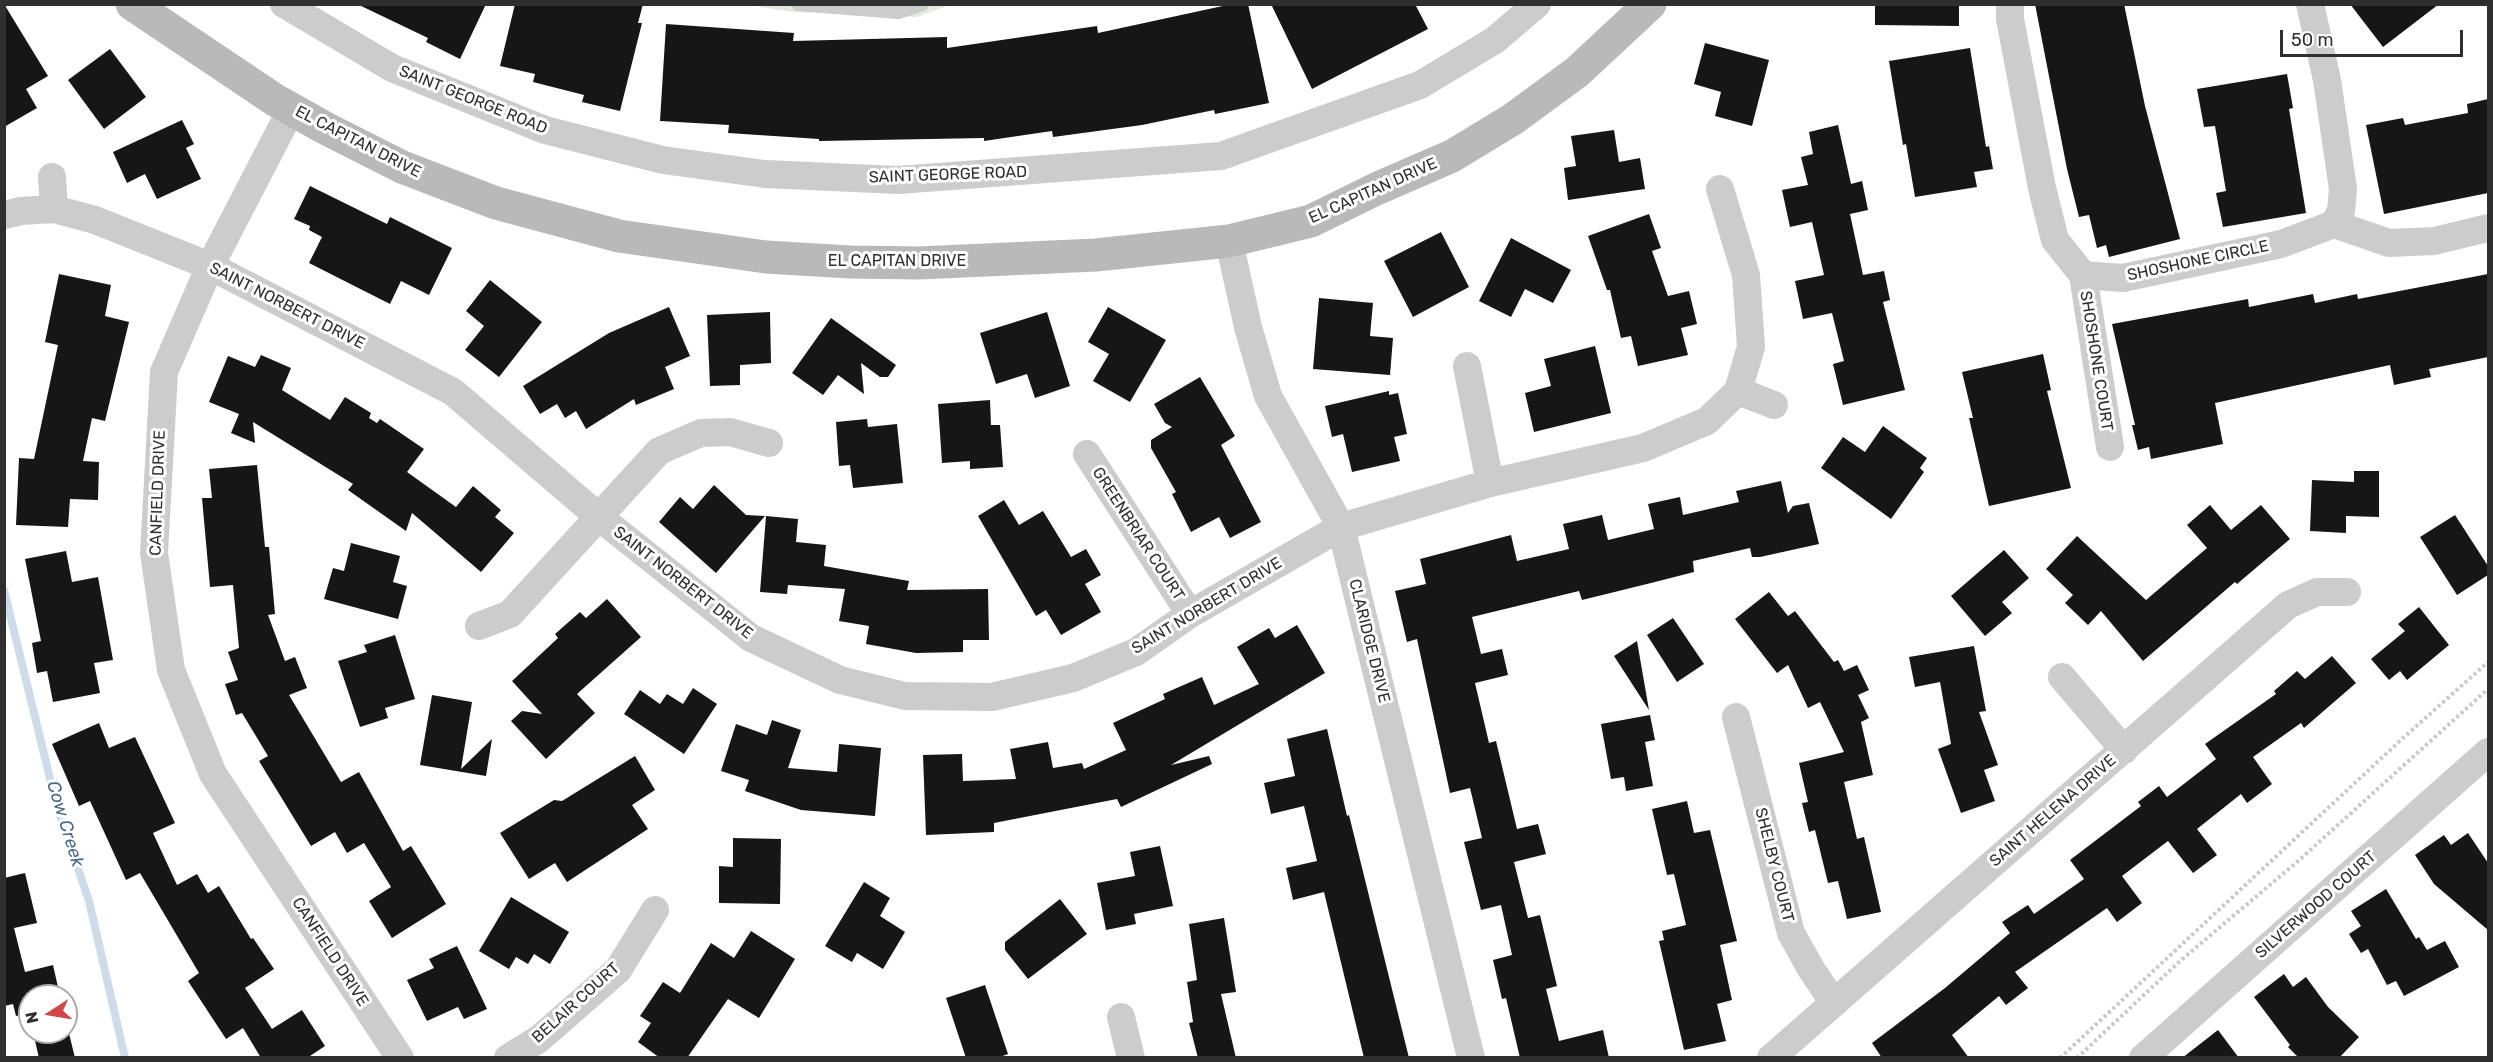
<!DOCTYPE html>
<html>
<head>
<meta charset="utf-8">
<style>
  body { margin:0 }
  #map { position:relative; width:2493px; height:1062px; overflow:hidden; background:#fff; font-family:Rubik,sans-serif }
  canvas { display:block }
  .frame { position:absolute; inset:0; border:6px solid #2f2f2f; pointer-events:none }
  .north { position:absolute; left:18px; top:984px; width:60px; height:60px; box-sizing:border-box; background:#fff; border:2px solid #acacac; border-radius:50%; rotate:258deg; font-size:16px; font-weight:700; line-height:24px; text-align:center; color:#2f2f2f }
  .north::after { content:''; display:block; margin:auto; width:21px; height:27px; background:#d14647; clip-path:polygon(50% 0,100% 100%,50% 72%,0 100%) }
  .scale { position:absolute; left:2280px; top:30px; width:183px; height:27px; box-sizing:border-box; border:3px solid #2f2f2f; border-top:0; padding-left:8px; font-size:18px; line-height:21px; white-space:nowrap; color:#2f2f2f; -webkit-text-stroke:4px #fff; paint-order:stroke }
</style>
</head>
<body>
<div id="map">
<canvas width="2493" height="1062"></canvas>
<div class="frame"></div>
<div class="north">N</div>
<div class="scale">50 m</div>
</div>
<script>
const c = document.querySelector('canvas').getContext('2d');
c.lineJoin = 'round';
function fill(path, color) {
  c.fillStyle = color;
  c.fill(path, 'evenodd');
}
function strokePath(path, color, width, dash) {
  c.strokeStyle = color;
  c.lineWidth = width;
  c.lineCap = dash ? 'butt' : 'round';
  c.setLineDash(dash || []);
  c.stroke(path);
}
function drawText(font, color, halo, rows, align = 'center') {
  c.font = font + ' Rubik,sans-serif';
  c.lineWidth = 6;
  c.setLineDash([]);
  c.textBaseline = 'middle';
  c.strokeStyle = halo;
  c.fillStyle = color;
  for (const [text, x, y, turn = 0] of rows) {
    c.save();
    c.translate(x, y);
    c.rotate((+turn || 0) * Math.PI / 180);
    c.textAlign = isNaN(turn) ? turn : align;
    if (halo) c.strokeText(text, 0, 0);
    c.fillText(text, 0, 0);
    c.restore();
  }
}
const green = new Path2D(`
  M748,5H949L917,17L793,12Z`);
const stream = new Path2D(`
  M4,590L57,807L89,901L125,1058`);
const building = new Path2D(`
  M4,4L48,76L26,89L37,108L4,127Z
  M357,4H486L460,59L426,42L428,38Z
  M515,4H643L638,23H642L620,111L582,102L584,95L533,82L535,74L500,66Z
  M1232,4H1248L1269,103L1215,114L1214,110L1142,125L1053,137L1052,131L984,141V138L819,141V139L728,133L729,125L660,121L666,24L794,33L793,41L947,37V48L1097,26L1098,33Z
  M1271,4H1415L1428,29L1312,89Z
  M1875,4H1959V26L1875,25Z
  M2035,4H2124L2145,106L2180,239L2109,257L2106,245L2097,248L2089,215L2079,217L2067,169Z
  M2350,4H2439L2383,47Z
  M1705,43L1769,60L1752,126L1715,116L1721,92L1694,84Z
  M1970,48L1986,147L1989,146L1993,169L1974,172L1977,187L1915,197L1906,144L1903,145L1889,61Z
  M110,49L146,97L104,129L68,80Z
  M2287,74L2293,108L2289,109L2306,213L2223,227L2216,193L2226,191L2215,126L2204,127L2197,89Z
  M2488,99V193L2384,214L2366,125L2403,118L2405,125L2468,113L2467,104Z
  M182,120L194,144L186,148L201,179L157,199L145,174L127,183L113,152Z
  M1838,125L1851,184L1862,181L1868,210L1850,214L1863,275L1884,271L1890,300L1883,302L1905,390L1843,405L1833,364L1844,361L1832,313L1803,319L1795,281L1824,275L1812,222L1790,227L1782,190L1808,185L1801,157L1813,154L1809,132Z
  M1614,130L1619,162L1640,158L1645,189L1568,200L1564,168L1576,166L1571,136Z
  M310,186L387,224L390,217L452,248L429,295L401,281L390,304L309,263L322,237L309,230L310,226L294,219Z
  M1649,214L1661,248L1652,251L1668,296L1689,291L1697,324L1681,328L1688,355L1638,366L1631,336L1621,338L1610,290H1607L1588,236Z
  M1441,232L1469,287L1413,317L1384,261Z
  M1511,238L1571,270L1553,303L1525,289L1511,317L1479,301Z
  M59,274L111,285L105,316L129,322L105,421L92,418L83,461L99,462L98,500L70,499L68,527L16,525L19,458L34,459L58,345L45,342Z
  M2488,274V357L2429,369L2431,377L2394,385L2390,365L2215,403L2223,444L2151,459L2149,447L2138,450L2132,425H2135L2112,324L2248,299L2249,307L2313,294L2315,303L2357,294L2358,299Z
  M490,280L542,322L499,377L465,350L484,326L466,311Z
  M1319,298L1373,303L1370,336L1393,338L1390,375L1313,369Z
  M669,307L690,356L665,367L674,389L636,405L634,399L586,429L576,411L565,418L557,404L540,414L523,386L609,333Z
  M1108,307L1166,340L1130,402L1093,381L1109,354L1088,342Z
  M770,312L771,363L740,365V385L710,386L707,315Z
  M1047,312L1070,386L1035,398L1027,374L996,384L980,333Z
  M831,318L896,365L888,377H880L861,363L864,394L838,375L823,395L792,373Z
  M1595,346L1611,413L1534,432L1525,393L1551,386L1544,359Z
  M2043,354L2051,390L2047,391L2071,488L1989,506L1969,418H1973L1962,372Z
  M261,355L291,368L282,390L330,420L345,397L371,413L369,418L377,423L380,419L424,449L407,472L456,507L473,486L501,510L495,517L514,533L481,572L412,513L406,531L348,490L353,484L253,422L255,443L231,433L239,414L209,402L228,356L255,367Z
  M1200,377L1235,436L1221,445L1261,522L1230,538L1219,517L1191,532L1172,494L1176,492L1151,448V440L1172,427L1165,423L1154,404Z
  M1389,391V395L1398,393L1407,434L1394,437L1400,461L1352,472L1343,434L1332,437L1325,406Z
  M990,400L991,425H1000L1003,467L970,469V461L942,463L938,404Z
  M867,419L868,427L897,424L903,483L853,488L850,465L839,466L836,422Z
  M1883,426L1927,458L1920,468L1924,472L1891,519L1821,468L1843,437L1865,452Z
  M257,465L265,547H269L275,614L268,615L285,661L295,657L307,688L289,695L341,782L359,772L403,851L411,846L446,904L392,938L369,901L391,887L364,843L347,853L335,832L311,846L259,761L268,756L242,713L236,715L225,684L238,680L228,652L239,648L233,585L210,587L202,498H212L209,469Z
  M2354,471H2379V517L2346,516V533L2310,531L2312,480L2354,482Z
  M1781,481L1788,513L1793,506L1809,503L1819,544L1760,557H1752L1750,548L1693,561L1694,572L1651,583L1582,600L1579,591L1472,617L1481,654L1502,649L1508,675L1475,683L1489,743L1496,741L1517,829L1538,824L1546,854L1514,862L1528,918L1540,915L1557,986L1546,989L1559,1041L1603,1030L1609,1058H1520L1506,998L1502,999L1493,960L1512,955L1501,905L1481,910L1464,842L1482,838L1470,788L1450,793L1417,639L1407,642L1395,591L1426,584L1420,559L1511,535L1517,561L1569,549L1563,524L1602,515L1608,540L1654,529L1648,504L1680,497L1683,515L1739,502L1736,491Z
  M714,485L746,515L765,516L716,573L659,522L680,497L693,509Z
  M1004,500L1019,525L1043,511L1071,557L1086,549L1101,575L1085,584L1101,612L1061,635L1046,610L1036,616L978,516Z
  M2210,505L2231,530L2261,505L2290,539L2237,584L2235,582L2143,661L2101,611L2088,625L2065,603L2073,595L2046,569L2077,536L2146,600L2207,548L2187,525Z
  M2455,515L2488,566V575L2457,595L2420,537Z
  M766,516L798,519L796,542L826,545L824,566L909,581L907,590L988,589L989,640H963V652L916,653L866,644L869,626L839,621L845,589L788,585L787,594L760,592Z
  M351,543L400,556L393,582L407,586L398,619L324,599L333,568L344,571Z
  M2004,550L2029,578L2002,602L2012,613L1985,636L1951,596Z
  M66,551L72,582L98,577L113,660L94,663L100,693L53,702L47,671L37,673L32,643L41,641L25,559Z
  M1769,592L1788,616L1795,611L1834,662L1838,660L1844,671L1857,665L1869,690L1858,695L1869,718L1861,722L1873,775L1844,782L1857,839L1864,837L1881,912L1847,919L1838,881L1828,883L1815,830L1809,832L1802,803L1808,802L1799,763L1844,752L1820,702L1808,708L1788,665L1777,673L1735,619Z
  M607,599L641,637L577,694L595,713L546,759L511,721L522,711L542,714L512,681L558,638L555,634L580,612L586,618Z
  M2419,607L2449,645L2407,680L2400,671L2389,680L2371,659L2405,631L2398,624Z
  M1673,618L1704,664L1677,682L1647,635Z
  M1297,625L1325,673L1171,765L1209,756L1212,764L1121,807L1117,799L994,823V832L926,835L923,755L962,754L963,781L1016,779L1010,749L1048,742L1053,768L1082,763L1084,769L1126,750L1113,723L1165,699L1163,694L1202,677L1214,705L1259,684L1237,647L1269,628L1275,638Z
  M395,635L415,699L385,708L388,718L360,727L338,661L367,652L364,645Z
  M1637,641L1649,710L1614,656Z
  M1974,646L1986,711L1979,712L1998,765L1984,770L1995,801L1961,813L1938,749L1951,744L1940,682L1915,687L1909,657Z
  M2332,656L2356,683L2304,728L2301,723L2253,757L2272,784L2247,803L2241,794L2197,829L2217,855L2193,873L2168,841L2122,876L2142,903L2117,922L2107,908L2015,972L2028,988L2006,1005L1999,996L1952,1035L1969,1058H1882L1872,1043L1945,988L2010,933L2002,922L2028,905L2034,914L2084,879L2070,860L2141,806L2138,802L2159,786L2167,797L2216,759L2205,744L2276,694L2274,691L2297,671L2305,679Z
  M693,688L717,704L684,754L624,714L640,690L660,704L667,694L683,704Z
  M432,695L472,702L461,769L492,739L486,776L420,765Z
  M1650,715L1655,740L1645,742L1653,786L1626,791L1624,777L1611,779L1601,724Z
  M772,720L801,730L788,768L837,772L839,744L881,748L875,816L801,810L745,791L749,780L721,771L736,724L767,735Z
  M99,723L109,748L135,737L175,823L153,833L177,885L197,874L208,893L219,886L251,939L253,938L274,969L245,988L272,1029L302,1010L325,1046L307,1058H261L243,1028L226,1039L188,981L199,973L140,873L126,880L90,801L79,806L52,744Z
  M1327,729L1347,816L1349,815L1409,1058H1364L1324,892L1293,900L1286,868L1317,861L1304,806L1271,814L1264,783L1295,776L1287,739Z
  M635,756L655,790L632,805L648,829L567,882L555,863L529,879L500,833L554,800L562,801Z
  M1687,801L1694,833L1710,830L1737,941L1720,945L1732,1000L1717,1004L1726,1041L1684,1050L1659,941L1664,940L1662,931L1686,925L1674,874L1667,875L1652,809Z
  M2468,833L2488,863V930L2434,884L2415,855L2444,835L2451,845Z
  M733,838L781,839L780,904L719,903V866L733,867Z
  M1160,846L1173,906L1134,914L1136,924L1106,930L1097,883L1135,876L1130,852Z
  M25,873L37,923L14,928L25,972L53,965L60,996H30V1019L29,1013L16,1016L13,1004L4,1006V878Z
  M864,882L890,898L880,916L905,932L883,969L857,953L852,962L825,946Z
  M2386,889L2416,939L2419,937L2427,950L2445,941L2459,967L2404,996L2396,981L2387,985L2368,949L2361,953L2349,934L2361,926L2351,911Z
  M511,897L569,932L550,964L534,954L528,964L516,957L509,969L479,951Z
  M1060,899L1087,934L1028,979L1005,950V942Z
  M1224,918L1236,992L1221,994L1236,1058H1198L1189,1023L1193,1022L1187,982L1197,980L1189,924Z
  M751,931L795,959L759,1018L728,999L687,1058H660L638,1042L651,1023L640,1016L663,982L680,993L711,943L734,958Z
  M457,946L487,1009L464,1019L458,1007L427,1021L407,980L434,968L429,959Z
  M2284,974L2293,987L2306,977L2328,1007L2359,1037L2339,1058H2299L2288,1047L2290,1045L2254,997Z
  M985,985L1008,1054L997,1058H966L946,998Z
  M66,1021L75,1058H39L33,1032H66Z
  M2218,1030L2239,1058H2182Z`);
const path = new Path2D(`
  M2060,1058L2402,739L2488,662
  M2077,1058L2180,961L2297,862L2488,689`);
const lane = new Path2D(`
  M798,4L898,12L922,4`);
const street = new Path2D(`
  M284,4L392,68L545,130L663,160L765,174L898,180L1221,156L1420,85L1495,40L1537,4
  M2010,4V19L2042,188L2055,240L2083,275L2123,278L2281,244L2334,224L2341,211L2343,189L2327,80L2310,4
  M292,108L210,266L164,372L154,553L171,670L213,774L400,1058
  M52,177L54,209
  M4,215L21,211L54,209L95,220L210,266L453,392L599,517L751,638L840,680L905,696L992,697L1073,678L1136,652L1190,614L1341,527L1490,483L1643,448L1707,421L1738,391L1751,347L1746,275L1720,189
  M2334,224L2389,243L2434,241L2488,228
  M1229,241L1248,327L1268,396L1341,527L1471,1058
  M2083,275L2110,447
  M1467,366L1490,483
  M1738,391L1774,405
  M1087,454L1190,614
  M479,626L510,614L659,451L701,433L730,432L769,443
  M2062,677L2124,750
  M1736,717L1791,933L1811,969L1834,1003
  M1121,1017L1131,1058
  M508,1058L539,1039L618,970L655,910
  M1771,1058L2288,605L2317,592H2347
  M2143,1058L2488,752`);
const secondary = new Path2D(`
  M132,4L275,100L325,128L402,167L496,203L619,236L766,257L850,262L919,263L1096,255L1229,241L1311,221L1376,189L1452,156L1513,119L1577,72L1650,4`);
const streetNames = [
  ["SAINT GEORGE ROAD",473,100,22],
  ["EL CAPITAN DRIVE",358,142,27],
  ["SAINT GEORGE ROAD",948,175,-2],
  ["EL CAPITAN DRIVE",1373,191,-24],
  ["EL CAPITAN DRIVE",897,261],
  ["SHOSHONE CIRCLE",2198,261,-12],
  ["SAINT NORBERT DRIVE",287,306,27],
  ["SHOSHONE COURT",2096,361,81],
  ["CANFIELD DRIVE",158,493,-88],
  ["GREENBRIAR COURT",1138,534,57],
  ["SAINT NORBERT DRIVE",683,583,38],
  ["SAINT NORBERT DRIVE",1207,606,-31],
  ["CLARIDGE DRIVE",1369,641,76],
  ["SAINT HELENA DRIVE",2053,811,-41],
  ["SHELBY COURT",1774,865,76],
  ["SILVERWOOD COURT",2316,905,-41],
  ["CANFIELD DRIVE",330,952,57],
  ["BELAIR COURT",576,1003,-42]
];
const waterNames = [
  ["Cow Creek",65,824,73]
];
fill(green, '#e4eade');
strokePath(stream, '#cddce8', 8);
fill(building, '#161616');
strokePath(path, '#c9c9c9', 4, [3, 3]);
strokePath(lane, '#ccc', 14);
strokePath(street, '#ccc', 28);
strokePath(secondary, '#b9b9b9', 33);
drawText('16px', '#2f2f2f', '#fff', streetNames);
drawText('italic 18px', '#466a88', '#fff', waterNames);
</script>
</body>
</html>
